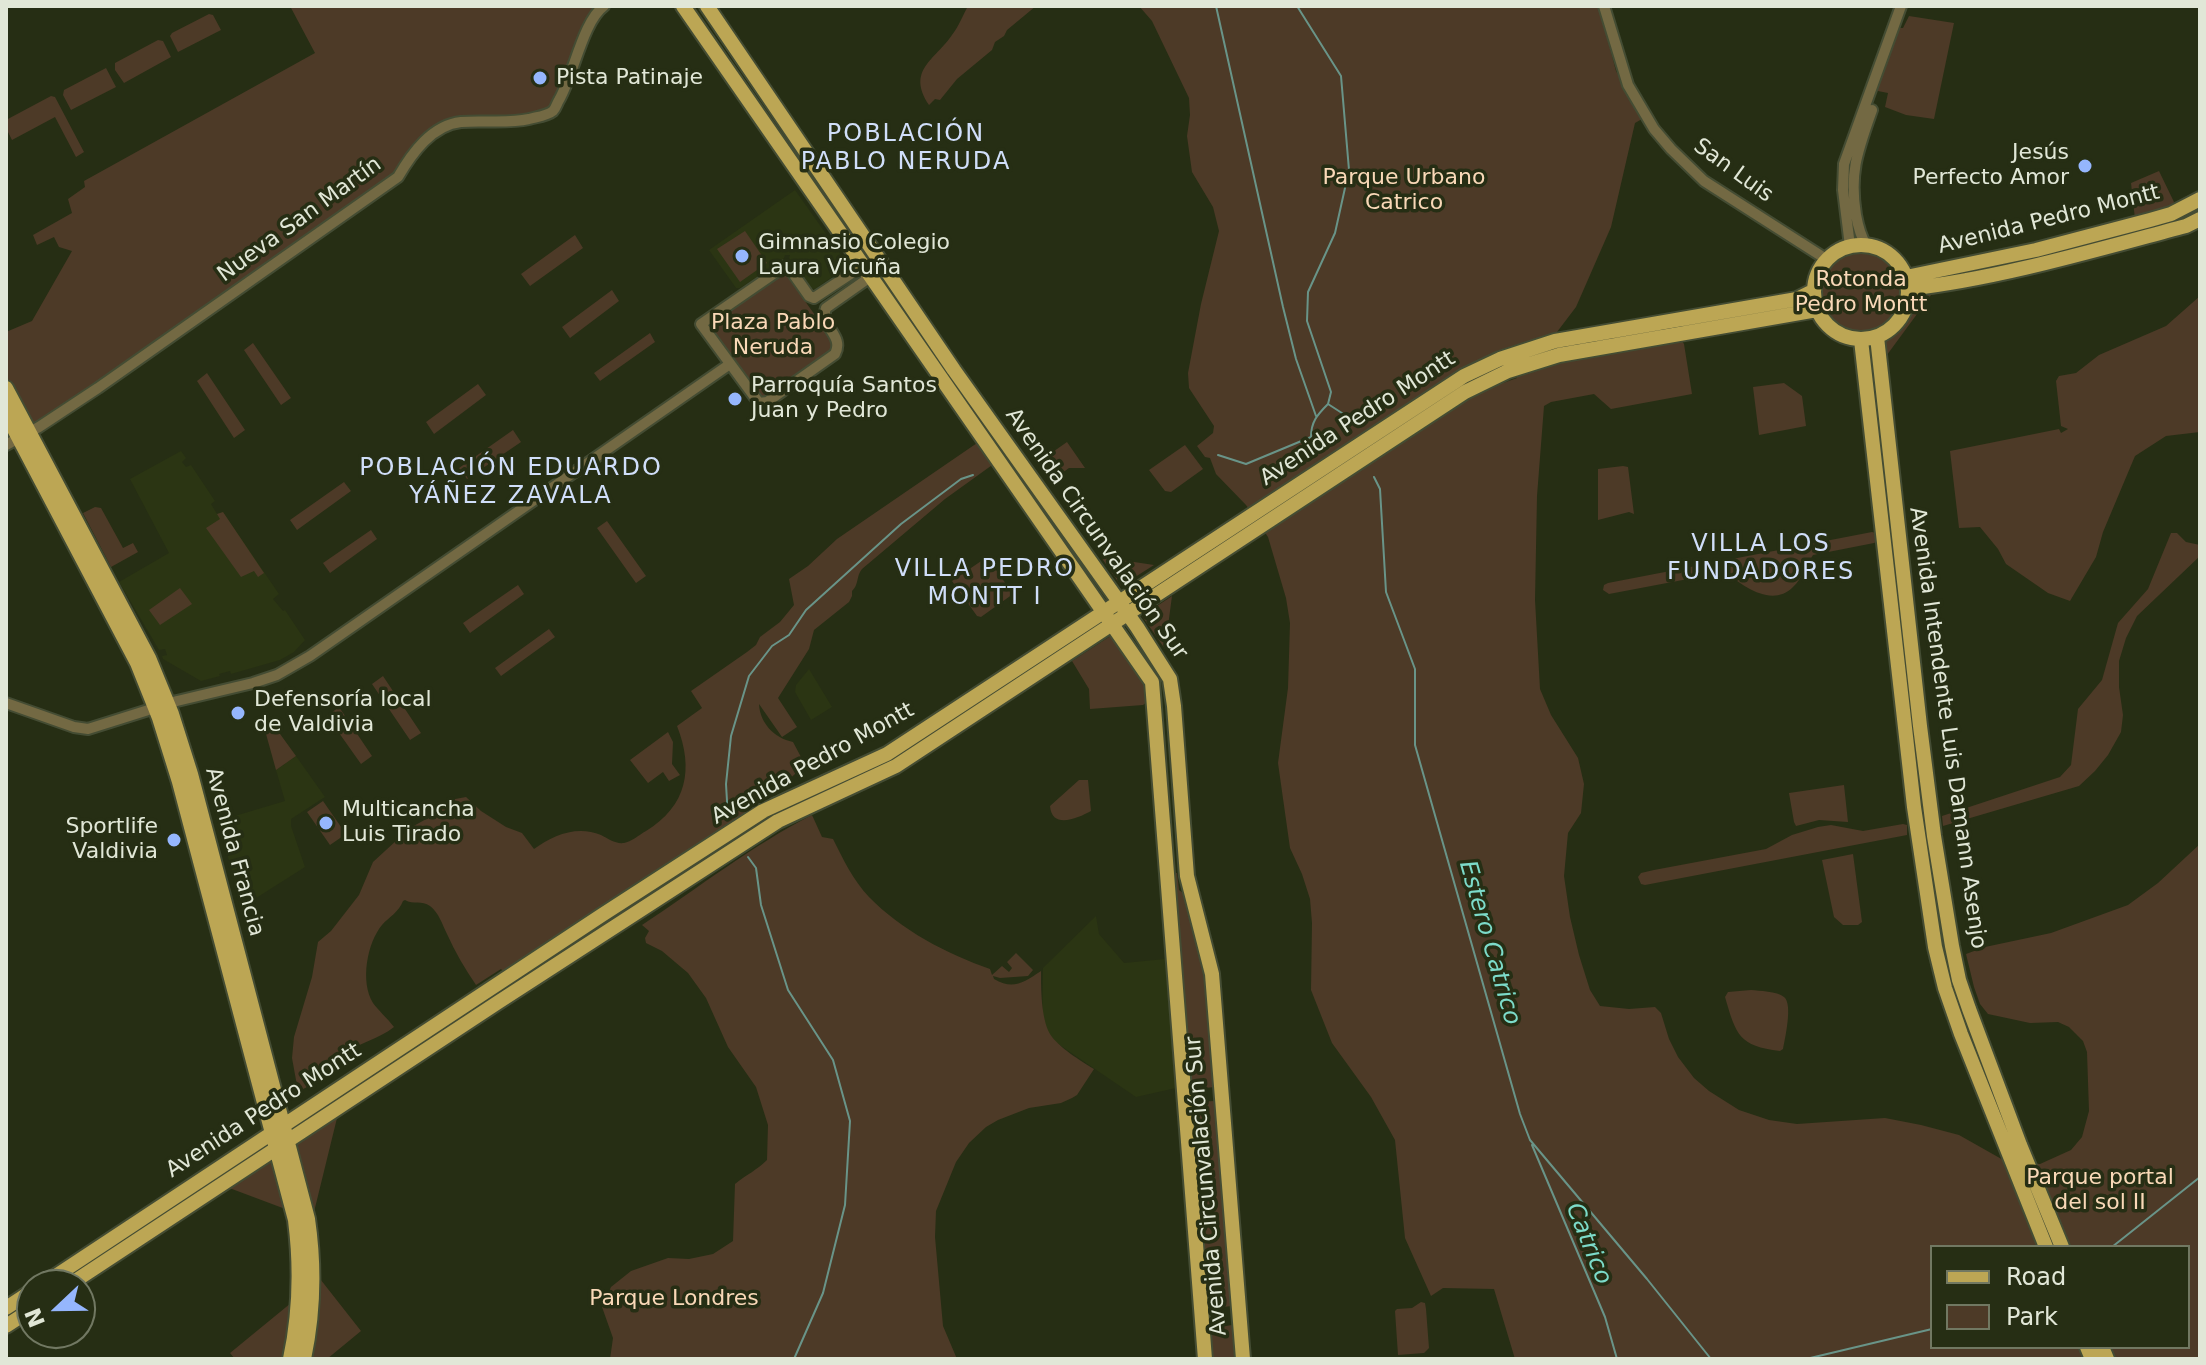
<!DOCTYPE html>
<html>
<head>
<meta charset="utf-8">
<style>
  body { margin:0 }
  #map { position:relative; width:2206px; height:1365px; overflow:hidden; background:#262e14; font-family:"DejaVu Sans",sans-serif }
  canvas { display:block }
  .frame { position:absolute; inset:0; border:8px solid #e1e7d7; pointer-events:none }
  .legend { position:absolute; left:1930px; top:1245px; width:260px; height:104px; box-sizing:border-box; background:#262e14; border:2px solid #717862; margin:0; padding:10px 14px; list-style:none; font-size:24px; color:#e1e7d7 }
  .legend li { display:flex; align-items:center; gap:16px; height:40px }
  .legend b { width:40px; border:2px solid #717862 }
  .north { position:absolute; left:16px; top:1269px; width:80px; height:80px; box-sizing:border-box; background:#262e14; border:2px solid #717862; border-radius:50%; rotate:248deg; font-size:22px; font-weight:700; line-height:32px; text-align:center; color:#e1e7d7 }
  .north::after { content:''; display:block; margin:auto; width:28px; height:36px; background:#95b6fd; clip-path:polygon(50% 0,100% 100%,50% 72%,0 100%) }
</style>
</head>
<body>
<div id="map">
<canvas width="2206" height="1365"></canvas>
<div class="frame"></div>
<ul class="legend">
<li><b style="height:10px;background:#bca654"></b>Road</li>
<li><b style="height:22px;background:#4d3a27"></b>Park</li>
</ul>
<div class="north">N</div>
</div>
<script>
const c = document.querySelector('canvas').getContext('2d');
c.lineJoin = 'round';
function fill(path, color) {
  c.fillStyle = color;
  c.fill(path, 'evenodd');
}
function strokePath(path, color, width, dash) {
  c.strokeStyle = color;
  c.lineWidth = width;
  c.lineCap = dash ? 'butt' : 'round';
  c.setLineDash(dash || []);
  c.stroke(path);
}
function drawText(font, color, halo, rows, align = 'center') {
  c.font = font + ' "DejaVu Sans",sans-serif';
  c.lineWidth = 7;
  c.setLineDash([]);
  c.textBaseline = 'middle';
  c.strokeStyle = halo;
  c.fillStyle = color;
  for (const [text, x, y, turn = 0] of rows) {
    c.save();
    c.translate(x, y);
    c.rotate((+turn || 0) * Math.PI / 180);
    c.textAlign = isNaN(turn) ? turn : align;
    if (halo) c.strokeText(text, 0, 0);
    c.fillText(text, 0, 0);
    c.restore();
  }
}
const built = new Path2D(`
  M795,190L846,262V267L815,289L810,288L789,258L790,255H785L784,258L769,269L740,288H736L709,250Z
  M181,451L186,458L182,462L186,467L191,465L215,501L211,504L217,514L223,512L279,594L273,599L283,611L285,610L305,640L294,652L280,660L231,674L230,671L219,674L220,676L201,681L163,659L162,656L167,655L165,649L159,650L119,582L169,553L130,479Z
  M809,669L832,707L811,720L795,692L796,685Z
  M296,756L325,797L291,819V826L305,867L242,907L218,821L285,801L276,770Z
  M1096,916L1099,934L1124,963L1165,959L1176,1088L1136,1097L1042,1033L1043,968Z`);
const green = new Path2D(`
  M290,6H594L583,24L568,72L554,101L548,108L511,118L458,117L430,134L406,154L394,174L150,348L36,425H30L6,411V332L32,321L72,251L59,247L54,237L37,245L33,235L72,213L68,199L85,187L84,181L315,53Z
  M968,6H1036L1007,30L1004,36L995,42L992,50L957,79L940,100L935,99L929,105C906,70 935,60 952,35C959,26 963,15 968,6Z
  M1139,6H1599L1616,71L1642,119L1635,123L1611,227L1576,307L1557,332L1497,351L1477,361L1482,370L1517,355L1671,326L1673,331L1485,376L1492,387L1517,378V372L1596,352L1680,338L1684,344L1692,394L1611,409L1594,394L1551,402L1544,406L1537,496L1535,600L1540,689L1551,715L1578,758L1584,784L1581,813L1568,833L1564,876L1570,917L1579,955L1590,990L1600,1006L1629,1009L1655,1007L1661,1013L1669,1039L1678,1057L1694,1078L1709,1091L1739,1110L1769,1120L1797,1124L1885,1118L1921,1125L1959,1135L2005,1161L2040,1164L2071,1150L2082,1137L2089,1111L2087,1052L2083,1041L2069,1027L2058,1022L2030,1023L1988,1014L1980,1004L1974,987L1966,954L1985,947L2051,933L2128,905L2158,883L2200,844V1359H1515L1494,1289L1443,1288L1431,1296L1405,1238L1395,1140L1371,1097L1332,1043L1311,990L1312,923L1310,899L1302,874L1290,848L1278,763L1288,688L1290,623L1286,598L1268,537L1246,505L1216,474L1210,458L1205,457L1197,446L1213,433L1214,426L1189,388L1188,373L1201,304L1219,231L1213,207L1192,172L1187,136L1190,115L1189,98L1152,21ZM1932,1247H2188V1347H1932Z
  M209,14L213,15L221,30L178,52L170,36L172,33Z
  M1909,16L1954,23L1934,119L1906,115L1885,107L1888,93L1873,90L1895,28H1903Z
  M158,40L163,41L171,57L124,83L115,70V63Z
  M106,68L116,87L71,110L63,95L64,90Z
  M51,96L55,97L84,152L76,157L55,117L12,140L6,128V120Z
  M2159,171L2174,202L2172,207L2135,219L2131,183Z
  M745,231L767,263L740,282L717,249Z
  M575,235L583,248L530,286L521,274Z
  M1819 292a42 42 0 1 1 84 0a42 42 0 1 1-84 0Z
  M2028,271L2029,275L1931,295L1884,359L1882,345L1911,311L1914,297L1918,291Z
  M781,274L787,276L835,343L834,348L770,395L759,397L710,329L712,322Z
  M612,290L619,301L570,338L562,327Z
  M2200,296V432L2166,436L2135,456L2103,532L2096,557L2070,601L2048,593L2006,564L1998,549L1980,527L1959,528L1950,451L2059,429L2061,433L2068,429L2061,426L2056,381L2059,376L2076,373L2099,355L2166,326Z
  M650,333L655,342L600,381L594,373Z
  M253,343L291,398L281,405L244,350Z
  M207,373L245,430L234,438L197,381Z
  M1784,383L1802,396L1806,426L1759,435L1753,387Z
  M478,384L486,395L434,434L426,422Z
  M513,430L521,442L467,479L459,468Z
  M980,441L995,463L945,499L862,569C856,576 859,585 852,591V596L849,602L814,630L809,649L778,698L797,727L782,737L759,704C760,723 774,738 793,742L801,757L796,773L759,808L508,976L501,969L476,985C465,969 455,952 447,934C442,924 439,913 430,906C422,900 413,905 405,900L403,901C399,912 389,917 382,925C367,943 360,982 373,1003C378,1010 388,1019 394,1027C379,1039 358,1043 343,1055C325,1067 321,1083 298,1091L292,1058L294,1037L312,977L318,942L331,931L359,895L373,862L410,828L437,813L450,800L466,797L481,811L506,827L522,833L534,849C553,835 577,825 601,835C609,839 615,844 624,843C631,842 639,835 646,831C687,806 694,769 677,726L702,708L691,691L747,652L756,645L760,637L780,622L794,605L789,579L808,566L837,539Z
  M1067,442L1085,468H1069L1050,482L1037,463Z
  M1185,445L1203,469L1171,492L1165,491L1149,470Z
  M1623,466L1628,467L1634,514L1629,512L1598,520V469Z
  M344,482L351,491L297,530L290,520Z
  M95,507L101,508L123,548L133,543L138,552L111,567L83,513Z
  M223,512L264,573L258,577L254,571L241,577L206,528L220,519L217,514Z
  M607,521L646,576L636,583L597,528Z
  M371,530L377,539L330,573L323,563Z
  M1872,532L1876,533V542L1874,543L1813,555C1806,565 1802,579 1793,587C1772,608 1743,586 1725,572L1609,594L1603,590L1604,585L1608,583Z
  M2171,533H2177L2186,542L2200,545V556L2137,616L2126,638L2119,661V687L2123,715L2121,732L2108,755L2095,771L2079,786L1943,826L1942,816L2060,777L2071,765L2078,709L2102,680L2118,623L2148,589Z
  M987,557L1013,594L981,617L977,616L952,581Z
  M1101,557L1154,565L1121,586Z
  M518,585L524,594L470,633L463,623Z
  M180,588L192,604L160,625L149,610Z
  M1172,596L1165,649L1142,616Z
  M549,629L555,637L501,676L495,668Z
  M1112,635C1125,654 1149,679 1147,702L1143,705L1090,709L1089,689L1072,661Z
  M383,676L421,733L410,740L372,684Z
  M339,707L372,756L361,764L327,716Z
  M275,727L296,756L276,770L266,734Z
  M668,732L673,742L672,764L680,775L669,781L663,772L648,783L630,760Z
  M1079,780H1088L1091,811C1078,818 1052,830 1050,806Z
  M1844,785L1848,822L1819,820L1796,826L1794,822L1789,793Z
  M323,801L346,834L330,845L307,812Z
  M812,815L822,837L833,839C843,859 853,880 869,897C901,930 947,954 990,969L992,975L1002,966L1009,972L1012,968L1007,962L1016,953L1033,970L1028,976L1000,978L993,976L994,979C1013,990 1023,983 1041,971C1041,988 1041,1018 1050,1034C1058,1047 1081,1061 1094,1069L1077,1095L1072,1098L1061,1103L1029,1108L998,1120L986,1127L969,1143L956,1162L936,1211L935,1237L943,1326L957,1359H610L613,1338L602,1307L611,1287L631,1271L668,1258L689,1259L713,1254L733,1241L735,1184C746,1175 757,1170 767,1160L768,1125L756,1087L728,1047L706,998L688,973L662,951L646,943L645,938L649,931L642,925C698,888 753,845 812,815Z
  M1903,824L1907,825V835L1645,885L1641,884L1638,877L1641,873L1654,870L1766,849L1792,835L1818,827L1831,825L1863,831Z
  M1853,854L1862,922L1858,925H1843L1834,917L1822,860Z
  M1172,873H1177L1179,890L1183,893L1207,974L1216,1087L1191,1089Z
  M1751,990C1759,991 1777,991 1784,997C1793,1004 1785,1038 1783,1049L1780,1051C1739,1046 1736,1035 1725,997L1728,992Z
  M1214,1101L1217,1105L1231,1306L1208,1309L1191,1107L1196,1102Z
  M338,1114L314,1212L296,1144Z
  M270,1157L275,1165L288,1210L224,1186Z
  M317,1275L361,1331L327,1359H307Z
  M1421,1302L1425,1303L1426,1309L1429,1348L1424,1353L1398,1355L1395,1311L1397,1309L1412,1308Z
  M291,1303L287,1359H235L230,1353Z
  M1232,1325L1235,1359H1210L1207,1329Z`);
const stream = new Path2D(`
  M1216,6L1283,307L1296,359L1316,416
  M1297,6L1341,76L1349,170L1335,233L1308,292L1307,321L1331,392L1328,404L1345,415
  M1218,455L1246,464L1311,437C1311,422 1317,415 1328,404
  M1374,477L1380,489L1386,592L1415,669V745L1520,1114L1530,1140L1647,1279L1711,1359
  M728,818L726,784L731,736L749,676L772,646L789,635L806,610L901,524L961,479L973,475
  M748,857L756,868L761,905L788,990L833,1060L850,1121L845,1205L823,1293L794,1359
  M1532,1145L1605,1317L1617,1359
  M2112,1247L2200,1177
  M1806,1359L1932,1329`);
const minor = new Path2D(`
  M1604,6L1628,85L1654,129L1671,149L1704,181L1826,259
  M1866,245C1860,235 1858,226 1856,215C1849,172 1858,150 1872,110
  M1850,246L1843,190L1844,164L1901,6
  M785,266L790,269L809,296L814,298L858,269L866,273V280L826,308C819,327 845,335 835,354L767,402L759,403L701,324Z
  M6,445L39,427L98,388L398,177C412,153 432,125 461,122C484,120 507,124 529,119C536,117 547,116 553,111C556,108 557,103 559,100C574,74 583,21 604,6
  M6,703L74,727L88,729L177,701L253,683L277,675L310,656L730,364`);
const major = new Path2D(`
  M683,6L1152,682L1205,1359
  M707,6L954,370L1137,627L1170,679L1174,706L1187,876L1212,974L1243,1359
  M1814 292a47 47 0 1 1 94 0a47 47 0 1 1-94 0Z
  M1906,277L2036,250L2150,220L2171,214L2200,199
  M1908,289C2002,278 2095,250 2186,226L2200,219
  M1877,337L1920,726L1934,836L1952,946L1959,980L1969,1009L2020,1145L2062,1247
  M1861,340L1914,807L1935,947L1945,988L1961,1034L2046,1247
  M6,388L149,658L172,714L191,774L308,1219C315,1267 314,1312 304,1359
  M6,414L137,663L159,718L179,782L295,1220C301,1267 300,1312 290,1359
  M42,1285L602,915L763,811L887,754L1464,376L1500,359L1555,341L1797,299L1813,291
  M69,1285L500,1001L778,821L896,766L1465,392L1508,371L1559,355L1817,310
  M6,1308L32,1291
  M6,1326L32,1309
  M2087,1347L2092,1359
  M2102,1347L2107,1359`);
const markers = [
  [540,78,8,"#95b6fd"],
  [2085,166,8,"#95b6fd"],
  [742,256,8,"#95b6fd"],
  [735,399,8,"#95b6fd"],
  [238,713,8,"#95b6fd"],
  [326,823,8,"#95b6fd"],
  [174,840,8,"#95b6fd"]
];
const poiNames = [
  ["Pista Patinaje",556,78],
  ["Jesús",2069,153,"right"],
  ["Perfecto Amor",2069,178,"right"],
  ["Gimnasio Colegio",758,243],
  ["Laura Vicuña",758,268],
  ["Parroquía Santos",751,386],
  ["Juan y Pedro",751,411],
  ["Defensoría local",254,700],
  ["de Valdivia",254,725],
  ["Multicancha",342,810],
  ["Luis Tirado",342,835],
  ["Sportlife",158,827,"right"],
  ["Valdivia",158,852,"right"]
];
const streetNames = [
  ["San Luis",1733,171,36],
  ["Nueva San Martín",300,220,-36],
  ["Avenida Pedro Montt",2049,220,-14],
  ["Avenida Pedro Montt",1358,419,-33],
  ["Avenida Circunvalación Sur",1096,534,55],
  ["Avenida Intendente Luis Damann Asenjo",1947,728,82],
  ["Avenida Pedro Montt",813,764,-29],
  ["Avenida Francia",234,852,75],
  ["Avenida Pedro Montt",264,1111,-33],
  ["Avenida Circunvalación Sur",1207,1186,-95]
];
const parkNames = [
  ["Parque Urbano",1404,178],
  ["Catrico",1404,203],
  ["Rotonda",1861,280],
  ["Pedro Montt",1861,305],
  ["Plaza Pablo",773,323],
  ["Neruda",773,348],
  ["Parque portal",2100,1178],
  ["del sol II",2100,1203],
  ["Parque Londres",674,1299]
];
const neighbourhoodNames = [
  ["POBLACIÓN",906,135],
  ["PABLO NERUDA",906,163],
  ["POBLACIÓN EDUARDO",511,469],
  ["YÁÑEZ ZAVALA",511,497],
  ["VILLA LOS",1761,545],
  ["FUNDADORES",1761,573],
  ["VILLA PEDRO",985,570],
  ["MONTT I",985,598]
];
const waterNames = [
  ["Estero Catrico",1489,943,74],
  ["Catrico",1588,1244,68]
];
fill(built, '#2b3513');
fill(green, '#4d3a27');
strokePath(stream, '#699488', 2);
strokePath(minor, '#444c33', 14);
strokePath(major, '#444c33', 18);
strokePath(minor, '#736943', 10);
strokePath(major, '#bca654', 14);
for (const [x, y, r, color] of markers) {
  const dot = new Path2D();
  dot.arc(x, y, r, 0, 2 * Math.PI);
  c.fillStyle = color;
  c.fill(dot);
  strokePath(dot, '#262e14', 3);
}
drawText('22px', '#e1e7d7', '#262e14', poiNames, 'left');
drawText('22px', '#e1e7d7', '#262e14', streetNames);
drawText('22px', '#f9d8b7', '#262e14', parkNames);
c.letterSpacing = '2px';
drawText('24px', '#d0def9', '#262e14', neighbourhoodNames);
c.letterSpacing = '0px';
drawText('italic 24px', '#7cdbc9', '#262e14', waterNames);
</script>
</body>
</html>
